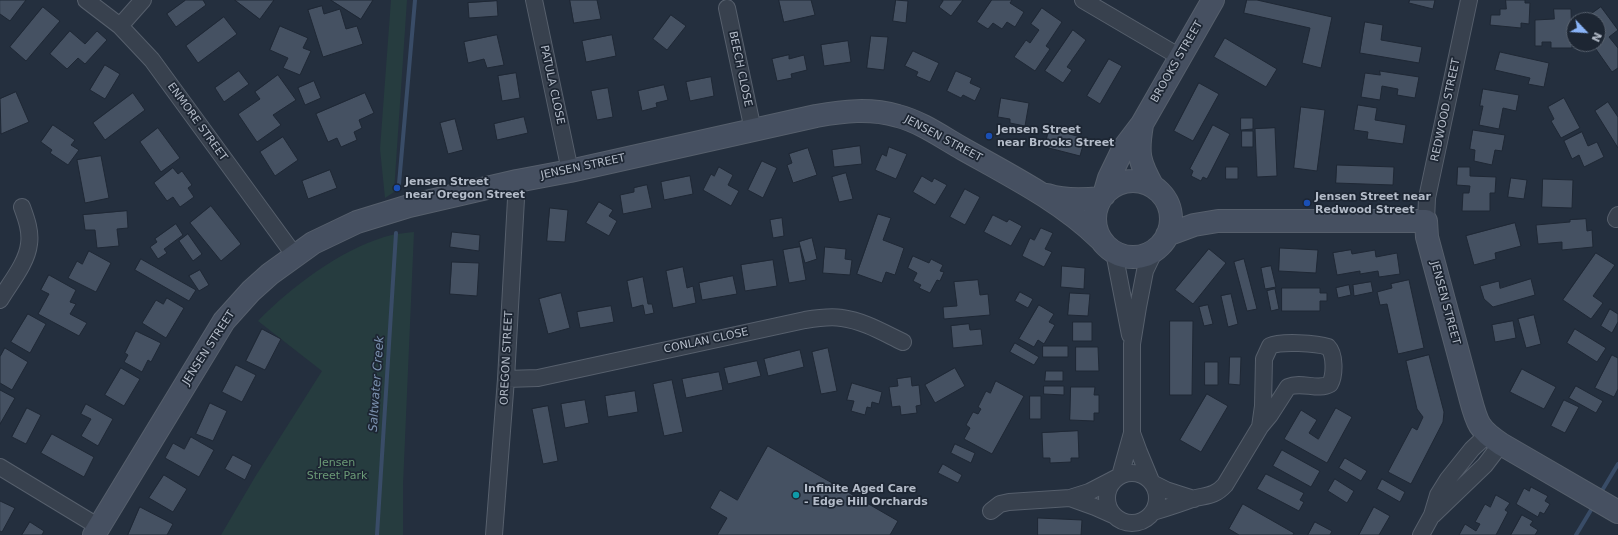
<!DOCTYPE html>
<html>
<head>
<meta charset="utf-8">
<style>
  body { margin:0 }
  #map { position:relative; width:1618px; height:535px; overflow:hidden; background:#242f3e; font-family:"DejaVu Sans",sans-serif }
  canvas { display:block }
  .north { position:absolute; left:1566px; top:12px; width:40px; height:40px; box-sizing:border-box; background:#1d2633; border:1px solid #59626f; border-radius:50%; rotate:115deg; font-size:11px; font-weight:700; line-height:16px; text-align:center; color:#b4bcc9 }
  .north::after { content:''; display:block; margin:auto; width:14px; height:18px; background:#8ab4f8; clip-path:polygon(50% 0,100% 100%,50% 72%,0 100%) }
</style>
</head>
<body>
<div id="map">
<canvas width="1618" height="535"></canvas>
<div class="north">N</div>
</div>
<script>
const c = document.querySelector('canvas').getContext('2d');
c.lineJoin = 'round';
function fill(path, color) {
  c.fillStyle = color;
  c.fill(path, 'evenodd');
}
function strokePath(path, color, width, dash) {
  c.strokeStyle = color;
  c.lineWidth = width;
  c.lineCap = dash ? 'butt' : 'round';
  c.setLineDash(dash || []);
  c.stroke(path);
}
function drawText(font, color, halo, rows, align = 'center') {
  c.font = font + ' "DejaVu Sans",sans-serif';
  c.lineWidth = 3.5;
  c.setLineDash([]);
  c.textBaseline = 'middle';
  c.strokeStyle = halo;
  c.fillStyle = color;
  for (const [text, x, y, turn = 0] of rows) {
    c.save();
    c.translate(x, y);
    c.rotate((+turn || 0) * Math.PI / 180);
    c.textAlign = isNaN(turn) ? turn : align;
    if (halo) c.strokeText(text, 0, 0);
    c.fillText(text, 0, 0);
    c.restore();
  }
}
const green = new Path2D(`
  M391,0H407L394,192L385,198L380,149Z
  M414,232L403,485V535H221L255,477L322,371L258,321C291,287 339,251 384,237C394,234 405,233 414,232Z`);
const stream = new Path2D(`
  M399,184L415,0
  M1600,494L1618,464
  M377,535L396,233
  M1576,535L1594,505`);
const building = new Path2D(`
  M0,0H26L10,21L0,14Z
  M186,0H203L206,5L176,27L167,14Z
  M235,0H274L260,19Z
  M331,0H373L361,19Z
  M570,0H597L601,19L574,23Z
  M779,0H811L815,15L784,22Z
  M896,0L908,1L906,23L893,21Z
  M942,0H963L951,16L939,7L943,1Z
  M992,0H1012L1010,3L1024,12L1015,27L1007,22L1002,29L993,23L988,29L977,22Z
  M1247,0H1257L1332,17L1321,68L1302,63L1310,28L1244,13Z
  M1410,0H1435L1433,9L1409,3Z
  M1506,0H1525V3H1530L1529,24L1521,23V28L1490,25L1491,15H1500V9H1506Z
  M497,1L498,16L469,18L468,3Z
  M322,6L324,14L340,9L346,29L357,26L363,44L323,57L308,10Z
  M43,7L60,21L26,61L10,47Z
  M1601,7L1618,30L1609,37L1618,48V68L1612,72L1593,45L1598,44L1599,40L1598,38V20L1584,19Z
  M1042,8L1062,22L1046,46L1050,49L1035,71L1014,57L1026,40L1030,43L1039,30L1031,24Z
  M1554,9H1571L1572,48H1551V42H1542V46H1535V20L1554,19Z
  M671,15L686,26L667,50L653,39Z
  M224,17L237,34L198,63L186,46Z
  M1365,22L1383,25L1381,40L1422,47L1419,63L1360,53Z
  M280,26L308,38L303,48L311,51L300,75L283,68L288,58L270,50Z
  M1073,30L1086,40L1067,67L1072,70L1063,83L1045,71Z
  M70,31L85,44L97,31L107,40L85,64L78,58L67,69L50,54Z
  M497,35L504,65L487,68L484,59L468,63L464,42Z
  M612,35L616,56L586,62L582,41Z
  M871,36L888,37L884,70L867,68Z
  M1225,38L1277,69L1266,87L1214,57Z
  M848,41L851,62L824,66L821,45Z
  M913,51L939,63L930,82L916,76L918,72L905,66Z
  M1500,52L1549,63L1544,87L1528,84L1530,78L1495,70Z
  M789,55V59L804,55L807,70L791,74L792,78L777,81L772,59Z
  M1109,59L1122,66L1100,104L1087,96Z
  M105,65L120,74L105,99L90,90Z
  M239,71L249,84L224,102L215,88Z
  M956,71L972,78L970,83L981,88L975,101L963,95L961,98L947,91Z
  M1380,71L1419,77L1415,98L1397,95L1398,89L1382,86L1380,100L1361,97L1365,73L1380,75Z
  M516,73L520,98L502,101L498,76Z
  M278,75L296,100L273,115L281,125L257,142L238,114L260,99L255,92Z
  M711,77L714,96L690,101L686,82Z
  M314,81L321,98L305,105L298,88Z
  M1199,83L1219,94L1193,141L1174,131Z
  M664,85L668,100L656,103L657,107L642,111L638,91Z
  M608,88L613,117L597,120L591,91Z
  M1483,89L1519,95L1516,111L1503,108L1499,129L1479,125L1483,106H1480Z
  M16,92L29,122L1,134L0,99Z
  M133,93L145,110L105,140L93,123Z
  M365,93L374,113L359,120L362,128L354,132L357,140L341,147L337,138L328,142L316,114Z
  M1001,98L1029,103L1025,126L1010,123V119L998,117Z
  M1564,98L1580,128L1561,138L1551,121L1554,119L1548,107Z
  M1608,102L1618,117V148L1595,111Z
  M1358,105L1377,108L1375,120L1406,125L1403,144L1367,139L1368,132L1354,130Z
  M1301,107L1325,110L1317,171L1294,168Z
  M524,117L528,133L497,140L494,124Z
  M1241,118H1253V129L1241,130Z
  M455,119L463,150L448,154L440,123Z
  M53,125L75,140L71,145L79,150L68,165L50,153L52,150L41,142Z
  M1213,125L1230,134L1207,179L1203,177L1201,181L1191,176L1193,171L1190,169Z
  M158,128L180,158L161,172L140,142Z
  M1275,128L1277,176L1257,177L1255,129Z
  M1049,129L1085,138L1080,156L1045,147Z
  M1473,130L1505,135L1502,151L1495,150L1492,165L1474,161L1475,150L1470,149Z
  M1242,131H1253V147H1242Z
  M1582,132L1588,146L1597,142L1604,157L1584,167L1579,155L1572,159L1564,141Z
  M283,137L298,160L275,176L260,152Z
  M860,146L862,164L834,167L832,150Z
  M889,147L907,154L896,179L875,170L882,154L886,156Z
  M808,148L817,175L793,183L787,165L792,163L789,154Z
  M101,156L109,198L85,203L77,160Z
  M762,161L777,168L763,198L748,190Z
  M1337,165L1394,167L1393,185L1336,183Z
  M719,167L733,175L728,185L739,191L731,206L703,190L711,174L714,176Z
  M1226,167H1238V179H1226Z
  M1458,167H1470V176L1496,177L1495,193H1490V211H1462L1463,193H1469L1470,186L1457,185Z
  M173,168L178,174L182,171L192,185L188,188L194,197L180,207L173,197L167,201L154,183Z
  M330,170L337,188L308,199L302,181Z
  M846,173L853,199L839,202L832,177Z
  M690,176L693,194L664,200L661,182Z
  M922,176L932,182L934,178L947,185L935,205L913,192Z
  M1511,178L1527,180L1524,199L1508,197Z
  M1543,179L1573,180L1572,208L1542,207Z
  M647,185L652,208L623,214L620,195L634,192V188Z
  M965,189L980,197L965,225L950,217Z
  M599,202L613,210L609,216L617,221L609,236L586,223Z
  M211,206L241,244L221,261L190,223Z
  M550,208L568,210L565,242L547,241Z
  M127,211L128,228L117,229L119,246L97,248L95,230H85L83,215Z
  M878,214L891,218L883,240L904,248L895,275L886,272L882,283L857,274Z
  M993,215L1007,222L1009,219L1022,226L1011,246L984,232Z
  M782,218L784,236L773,238L770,220Z
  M1586,219L1587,231L1592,230L1593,247L1562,250V242L1538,244L1536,225L1570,222V220Z
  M1515,223L1521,246L1495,253L1496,259L1474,265L1466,236Z
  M176,224L183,235L164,249L167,253L158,259L150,247L157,242L155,239Z
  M1041,228L1053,233L1045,249L1052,252L1044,267L1022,256L1030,238L1034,240Z
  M452,232L480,235L479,251L450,247Z
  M188,234L202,254L193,261L179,241Z
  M812,238L817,259L805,263L799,242Z
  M800,247L806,280L789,283L783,250Z
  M825,247L846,249L845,259L852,260L850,275L823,273Z
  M1280,248L1318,250L1316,273L1279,271Z
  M1209,249L1226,263L1193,304L1175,290Z
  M1351,250L1352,254L1375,250L1376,257L1397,253L1400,274L1379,277L1378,271L1360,274V271L1337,275L1333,253Z
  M89,251L111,263L96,292L68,278L77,261L82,264Z
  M1596,253L1615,265L1593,296L1603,303L1591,319L1563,300Z
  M913,256L929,263L931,259L943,265L940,271L944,272L940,281L937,280L930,293L919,288L921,285L913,281L917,273L908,268Z
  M141,259L196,290L189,301L135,270Z
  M1244,259L1257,309L1247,311L1234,262Z
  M773,260L777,286L745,291L741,265Z
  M452,262L479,263L477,296L450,294Z
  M1062,266L1085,268L1084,289L1061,287Z
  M1271,266L1276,287L1265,289L1261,268Z
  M683,267L687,288L693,286L696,303L673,308L666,271Z
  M200,270L209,285L199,291L189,276Z
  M49,275L76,290L70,302L76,304L70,314L87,323L79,336L38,314L49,294L41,290Z
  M733,276L737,294L702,300L699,283Z
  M643,277L648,304H652L654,313L645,315L643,305L632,308L627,281Z
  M1531,279L1535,295L1493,307L1484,299L1480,286L1499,281L1500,288Z
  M978,280L980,295L988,294L990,315L944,319L943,307L957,306L954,282Z
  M1409,280L1424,348L1398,354L1387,304L1380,305L1377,292L1392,288L1391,284Z
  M1371,282L1373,292L1354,296L1353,285Z
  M1349,285L1351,295L1338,298L1336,288Z
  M1282,288H1320V293H1327V301H1320V311H1282Z
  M1275,289L1279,309L1271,311L1267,291Z
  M1020,292L1033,299L1028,308L1015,301Z
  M561,293L570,328L548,334L539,299Z
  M1070,293L1090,294L1088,316L1068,315Z
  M1231,294L1238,324L1228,327L1221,296Z
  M167,298L184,308L166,338L142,323L156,300L163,304Z
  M1039,305L1054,314L1049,322L1055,325L1044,344L1038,340L1034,347L1019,339Z
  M1208,305L1213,324L1204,326L1199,307Z
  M611,306L614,322L580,328L577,312Z
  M1610,309L1618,314V322L1612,333L1601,326Z
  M28,314L46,324L30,353L11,342Z
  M1534,315L1541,344L1526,348L1518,319Z
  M1170,321H1193L1192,395H1170Z
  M1513,321L1516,338L1495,342L1492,325Z
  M1073,322H1092V341H1073Z
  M969,324L970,330L981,329L983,345L953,348L951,326Z
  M262,329L281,339L265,370L246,361Z
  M1575,329L1606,348L1597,362L1567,343Z
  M136,331L161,343L151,362L148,360L142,372L124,362L128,355L125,353Z
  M1015,343L1039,357L1034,365L1010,352Z
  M1043,346H1068V357H1043Z
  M1076,347H1098L1099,371H1076Z
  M5,348L28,362L12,390L0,383V357Z
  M828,348L837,391L821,394L812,352Z
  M800,350L804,367L768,376L764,359Z
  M1429,355L1444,412L1443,422L1411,484L1388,472L1412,427L1417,430L1423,417L1417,409L1406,361Z
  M1612,355L1618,358V389L1614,397L1595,388Z
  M1230,357H1241L1240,385L1229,384Z
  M757,361L761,376L728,384L724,368Z
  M1205,362H1218V385H1205Z
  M236,365L256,375L242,402L222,392Z
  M121,368L140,379L124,406L105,395Z
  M955,368L965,386L935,403L925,385Z
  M1522,369L1556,387L1544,409L1510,392Z
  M1046,371H1063V381H1045Z
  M719,372L723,390L686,398L682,379Z
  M911,377L912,386L919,385L921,405L916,406L917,413L901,415L900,406L892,407L889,387L898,386L897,379Z
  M672,380L683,432L664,436L653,384Z
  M996,381L1024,396L992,454L964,439L970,428L966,425L973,412L978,414L981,409L978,407L986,391L990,393Z
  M852,383L882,392L879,404L872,402L871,408L867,407L865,415L851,411L854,401L847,400Z
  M1044,386H1064V395L1044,394Z
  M1576,386L1603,401L1596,413L1569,398Z
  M1071,387H1095L1094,395H1099V413H1094V421L1070,420Z
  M0,390L15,398L0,424Z
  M635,391L638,412L608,417L605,396Z
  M1207,394L1228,406L1201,452L1180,440Z
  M1030,396H1041V419H1030Z
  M585,400L589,423L565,428L561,404Z
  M1564,400L1579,407L1565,433L1551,426Z
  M210,403L227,411L213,441L196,434Z
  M86,404L113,419L98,446L81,436L91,419L81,414Z
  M548,406L558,461L543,464L532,409Z
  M27,408L41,415L26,444L12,437Z
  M1336,408L1352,417L1327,463L1284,439L1301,410L1317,420L1309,433L1318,439Z
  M1078,431L1079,458H1071V462L1050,463V458H1043L1042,433Z
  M52,434L94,457L84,477L41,453Z
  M191,437L214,450L199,477L165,458L173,443L184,449Z
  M955,444L975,453L971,463L951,453Z
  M768,446L898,521L890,535H717L727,518L710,508L720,490L737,500Z
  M1282,450L1320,471L1311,487L1273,466Z
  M233,455L252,465L245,480L225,469Z
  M1345,458L1367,471L1361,481L1339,468Z
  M943,464L962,475L958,483L938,473Z
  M1266,474L1304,493L1300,500L1304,502L1299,511L1257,489Z
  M164,475L187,489L173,512L149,498Z
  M1335,479L1354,491L1347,503L1328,491Z
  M1382,479L1405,492L1400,502L1377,489Z
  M1531,487L1548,496L1545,501L1550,504L1544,514L1540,512L1538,517L1516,504L1524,488L1529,491Z
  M1496,495L1510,503L1505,510L1508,512L1496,535H1459L1465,524L1476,531L1480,524L1475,522L1485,504L1490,507Z
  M0,501L15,508L2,532L0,531Z
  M1243,504L1294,533L1293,535H1239L1229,529Z
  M140,507L173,524L167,535H128Z
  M1374,507L1390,516L1379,535H1359Z
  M1522,515L1533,521L1530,525L1538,530L1535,535H1511Z
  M1038,518L1082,520L1081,535H1038Z
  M30,522L44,531L42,535H22Z
  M1315,522L1332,531L1330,535H1308Z`);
const street = new Path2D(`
  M86,0L120,26L152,60L295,256
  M534,0L570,171
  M1083,0L1180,57
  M727,8L753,130
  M120,26L143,0
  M1616,219L1618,215
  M1426,221L1427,198L1469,0
  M1114,252L1130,335
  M0,300C10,283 27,263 29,244C31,231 26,218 22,207
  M506,379L538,378L805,320C817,318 830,316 842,318C864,321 884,333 903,342
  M1132,433L1139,452L1151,481
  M0,467L99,527
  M1107 498a25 25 0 1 1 50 0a25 25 0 1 1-50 0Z
  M1120,476L1132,433V344L1138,307L1145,271L1155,250
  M1154,484L1166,490L1194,499
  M1070,498L1095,507L1113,515
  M991,511L1000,504L1009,502L1070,498L1089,492L1116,478
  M1153,512C1166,508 1179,504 1192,499C1206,495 1214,497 1225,485L1260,427L1270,415L1288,387C1302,381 1318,391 1330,384C1335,375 1335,354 1328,347C1317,343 1280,341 1270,346L1264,359L1263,406L1260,427
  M1433,515L1485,465L1501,444
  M494,535L506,379L517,181
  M1421,535L1432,515L1438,495L1448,479L1472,449L1487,435`);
const secondary = new Path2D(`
  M1142,125C1137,154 1139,162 1153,187
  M1095 219a38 38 0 1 1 76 0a38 38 0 1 1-76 0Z
  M1047,195C1065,201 1083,200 1101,198
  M1104,195L1109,178L1123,149L1142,124L1213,0
  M1167,235L1194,225L1218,221H1426L1427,237L1470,397C1477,423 1478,429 1501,444L1618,512
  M94,535L224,321L251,291L270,274L313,243L357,222L409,206L517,181L570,171L816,116C844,111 870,108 898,116C921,122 942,137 963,149C1011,176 1061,201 1100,239`);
const markers = [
  [989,136,4,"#1a4fb4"],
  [397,188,4,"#1a4fb4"],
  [1307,203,4,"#1a4fb4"],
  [796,495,4,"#0f9aa8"]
];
const streetNames = [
  ["BROOKS STREET",1177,62,-60],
  ["BEECH CLOSE",740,69,78],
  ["PATULA CLOSE",552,85,78],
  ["REDWOOD STREET",1446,110,-78],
  ["ENMORE STREET",197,122,54],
  ["JENSEN STREET",943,139,28],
  ["JENSEN STREET",583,167,-12],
  ["JENSEN STREET",1445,303,75],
  ["CONLAN CLOSE",706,341,-12],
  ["JENSEN STREET",209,348,-57],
  ["OREGON STREET",507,358,-87]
];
const poiNames = [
  ["Jensen Street",997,130],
  ["near Brooks Street",997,143],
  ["Jensen Street",405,182],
  ["near Oregon Street",405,195],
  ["Jensen Street near",1315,197],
  ["Redwood Street",1315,210],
  ["Infinite Aged Care",804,489],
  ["- Edge Hill Orchards",804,502]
];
const parkNames = [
  ["Jensen",337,463],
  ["Street Park",337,476]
];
const waterNames = [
  ["Saltwater Creek",377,384,-86]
];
fill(green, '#263c3f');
strokePath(stream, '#394c67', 4);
fill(building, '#455162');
strokePath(building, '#1f2835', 1);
strokePath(street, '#565f6c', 18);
strokePath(secondary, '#565f6c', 24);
strokePath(street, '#38414e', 16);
strokePath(secondary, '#465061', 22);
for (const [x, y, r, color] of markers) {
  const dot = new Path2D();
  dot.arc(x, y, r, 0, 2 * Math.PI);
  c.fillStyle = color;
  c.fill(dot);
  strokePath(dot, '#1d2633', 1.5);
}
drawText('11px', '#b4bcc9', '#1d2633', streetNames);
drawText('bold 11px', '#b4bcc9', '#1d2633', poiNames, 'left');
drawText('11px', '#6b9a76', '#1d2633', parkNames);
drawText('italic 12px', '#7c92b1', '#1d2633', waterNames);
</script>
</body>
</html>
